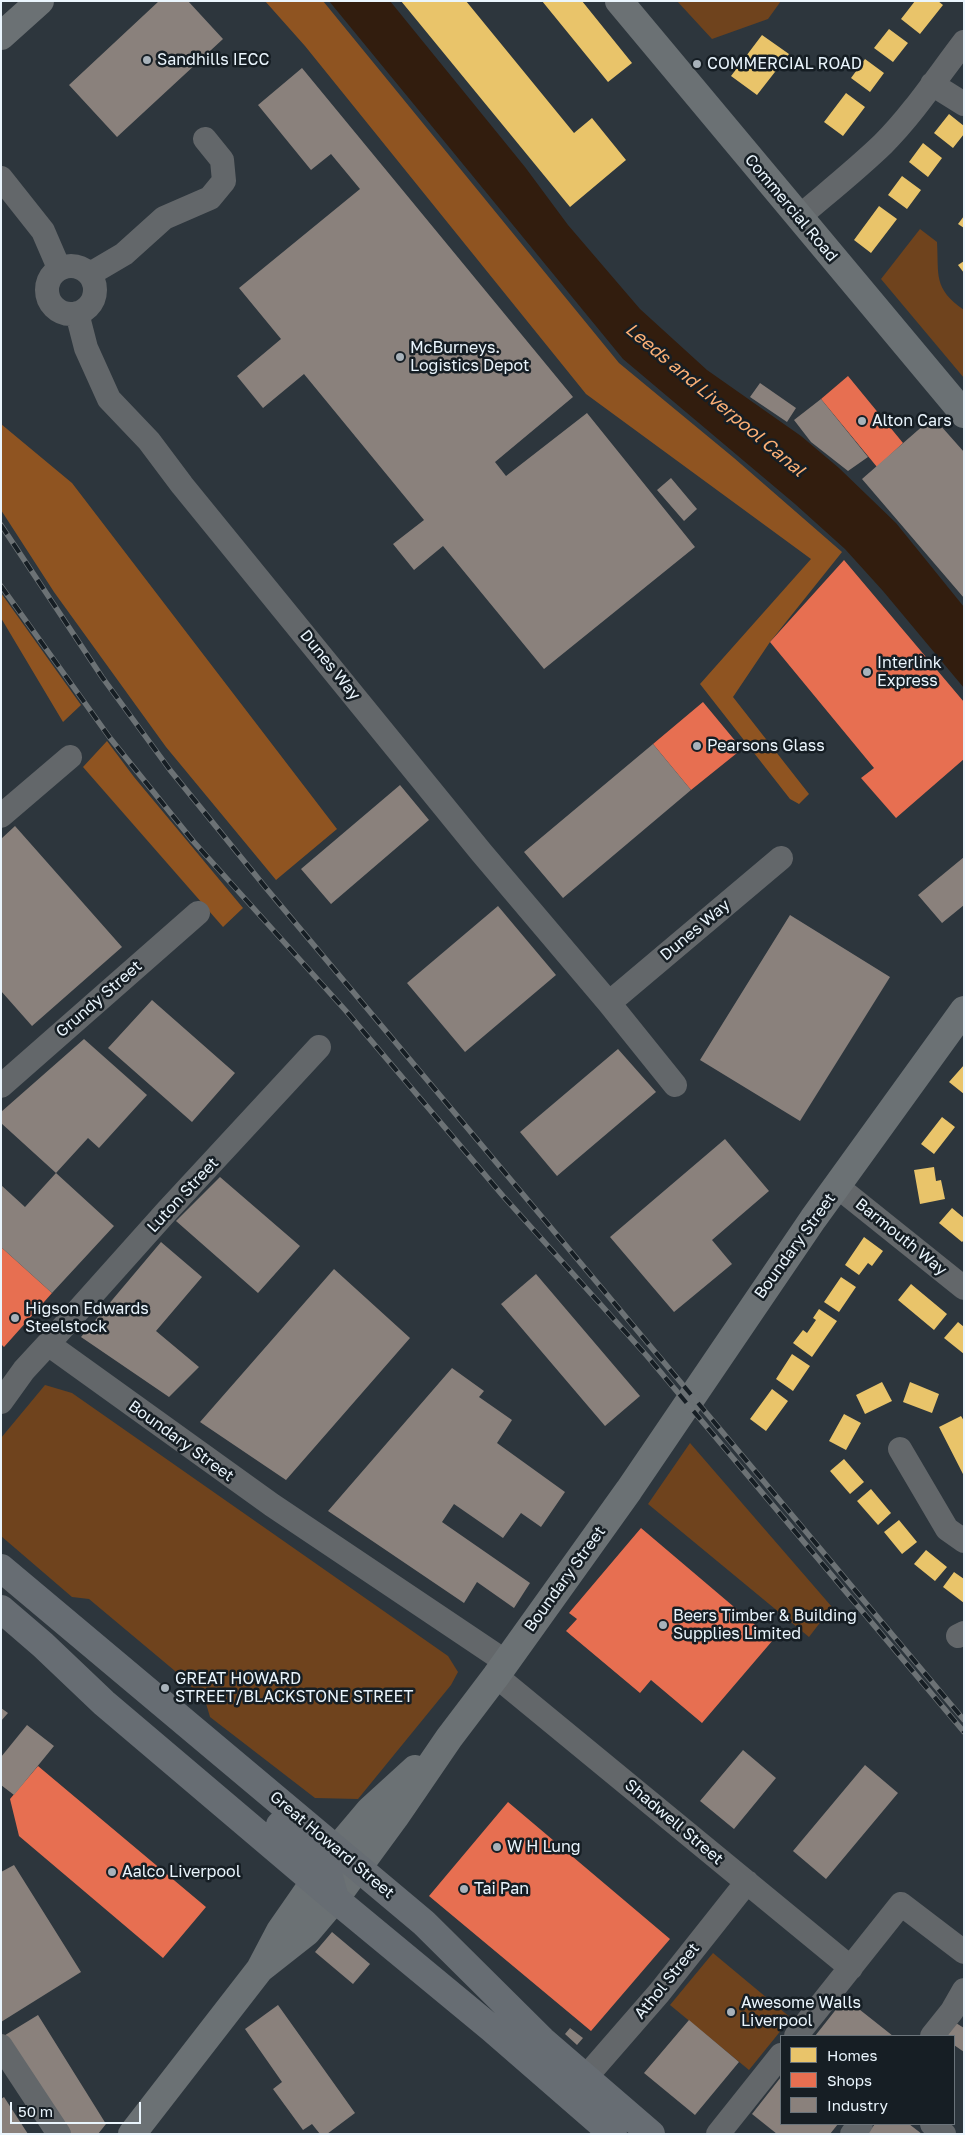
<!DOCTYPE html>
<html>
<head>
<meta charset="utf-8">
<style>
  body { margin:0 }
  #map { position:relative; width:965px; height:2135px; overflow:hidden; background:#2d363d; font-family:"Golos Text",sans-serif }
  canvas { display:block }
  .frame { position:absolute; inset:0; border:2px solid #eaf5fd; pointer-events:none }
  .legend { position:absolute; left:780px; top:2035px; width:175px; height:90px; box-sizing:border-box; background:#161e24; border:1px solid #6b747b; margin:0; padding:6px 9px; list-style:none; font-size:15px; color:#eaf5fd }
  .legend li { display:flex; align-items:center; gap:10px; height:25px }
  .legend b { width:25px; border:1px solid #6b747b }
  .scale { position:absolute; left:10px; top:2102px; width:131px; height:22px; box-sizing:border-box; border:2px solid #eaf5fd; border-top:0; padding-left:6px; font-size:15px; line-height:18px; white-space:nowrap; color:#eaf5fd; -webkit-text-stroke:4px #161e24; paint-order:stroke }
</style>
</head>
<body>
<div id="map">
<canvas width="965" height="2135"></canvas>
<div class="frame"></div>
<ul class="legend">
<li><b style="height:14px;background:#e9c46a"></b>Homes</li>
<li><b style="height:14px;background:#e76f51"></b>Shops</li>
<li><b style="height:14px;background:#8a817c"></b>Industry</li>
</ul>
<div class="scale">50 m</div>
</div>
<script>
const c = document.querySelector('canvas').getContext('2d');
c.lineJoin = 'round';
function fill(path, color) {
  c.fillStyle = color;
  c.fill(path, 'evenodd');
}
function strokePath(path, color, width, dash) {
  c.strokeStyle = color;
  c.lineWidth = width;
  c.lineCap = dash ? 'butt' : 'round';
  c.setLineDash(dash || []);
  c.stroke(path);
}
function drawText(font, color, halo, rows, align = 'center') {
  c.font = font + ' "Golos Text",sans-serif';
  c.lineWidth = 5;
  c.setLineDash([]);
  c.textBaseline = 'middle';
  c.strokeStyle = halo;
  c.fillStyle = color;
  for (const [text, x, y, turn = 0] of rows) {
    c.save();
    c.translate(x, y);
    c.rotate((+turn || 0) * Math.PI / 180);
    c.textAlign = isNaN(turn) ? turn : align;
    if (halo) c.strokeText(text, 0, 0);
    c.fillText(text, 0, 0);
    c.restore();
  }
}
const green = new Path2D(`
  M677,1H781L768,19L712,39Z
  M920,229L937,242C939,276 933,288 964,310V378L881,279Z
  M45,1385L72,1393L448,1656L458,1672L451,1685L358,1799L315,1798L210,1717L205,1700L175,1671L89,1599L72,1597L1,1536V1438Z
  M690,1443L832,1607L809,1637L648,1504Z
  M713,1953L791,2018L749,2070L670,2005Z`);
const forest = new Path2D(`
  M265,1H323L619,363L734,458L842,552L770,642L733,697L809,794L799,804L790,799L700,684L811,559L586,394L305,46Z
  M1,424L72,483L337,829L276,880L166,747L54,592L1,510Z
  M1,593L81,705L63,722L1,618Z
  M107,741L134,777L243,908L223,927L83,767Z`);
const water = new Path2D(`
  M329,1H390L525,167L568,225L640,309L707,370L801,436L839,468L896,523L964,607V688L883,591L845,549L795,504L623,359Z`);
const homes = new Path2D(`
  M401,1H466L574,133L592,118L626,160L570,207Z
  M542,1H582L632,63L608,82Z
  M915,1H938L943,5L920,34L901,19Z
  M889,29L908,43L893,62L874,48Z
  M762,35L789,54L757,95L731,76Z
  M865,59L884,73L870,92L851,78Z
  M846,93L865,107L843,136L824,122Z
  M949,114L964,126V134L953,148L934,133Z
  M923,143L942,158L928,177L909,162Z
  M902,176L921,190L907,209L888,195Z
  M879,206L897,219L871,253L854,240Z
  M964,216V228L958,224Z
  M964,261V273L958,265Z
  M964,1065V1094L949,1082Z
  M942,1117L955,1127L934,1154L921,1144Z
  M934,1167L936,1181L941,1180L945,1199L920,1204L914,1170Z
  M952,1208L964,1218V1240L962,1242L939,1223Z
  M864,1237L883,1251L872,1266L868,1263L859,1275L845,1265Z
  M841,1277L856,1287L839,1312L824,1302Z
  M911,1284L947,1314L934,1330L898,1300Z
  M819,1309L837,1321L812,1357L793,1343L803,1330L807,1333L816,1320L813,1318Z
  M958,1322L964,1327V1354L944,1338Z
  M792,1354L810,1366L793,1391L776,1379Z
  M882,1382L892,1401L865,1414L856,1395Z
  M910,1382L939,1394L932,1413L903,1402Z
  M772,1389L788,1401L766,1431L750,1419Z
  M844,1414L861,1423L846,1450L829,1441Z
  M961,1416L964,1421V1476L939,1427Z
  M844,1459L864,1482L850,1494L830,1471Z
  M871,1489L891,1513L878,1525L857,1501Z
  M899,1520L917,1542L902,1554L884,1532Z
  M926,1550L947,1567L935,1581L914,1564Z
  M954,1572L964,1579V1603L943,1587Z`);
const shops = new Path2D(`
  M848,376L903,443L877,467L821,399Z
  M844,560L964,702V759L896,818L861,778L874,768L770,642Z
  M703,702L742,749L691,790L653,744Z
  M1,1247L52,1293L4,1347L1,1344Z
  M641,1528L773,1640L702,1723L651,1680L640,1693L566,1631L577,1619L569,1613Z
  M38,1766L206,1907L163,1958L19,1836L10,1799Z
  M508,1802L670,1939L591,2031L429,1896Z`);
const industry = new Path2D(`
  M159,1H188L223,39L117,137L69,85Z
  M302,68L573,397L495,462L506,476L587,413L695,547L544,669L443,546L414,570L393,544L424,520L304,374L263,408L237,376L281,339L239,288L360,189L331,154L311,170L258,105Z
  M760,383L796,408L787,422L750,397Z
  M821,399L868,457L848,471L811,442L794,420Z
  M933,417L964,452V598L862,479Z
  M671,478L697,509L684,521L657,490Z
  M653,744L691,790L563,898L524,852Z
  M400,785L429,820L331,904L301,869Z
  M15,826L122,947L32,1026L1,991V839Z
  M964,857V905L942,923L918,895Z
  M498,906L556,975L465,1052L407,983Z
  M790,915L890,977L800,1121L700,1060Z
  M152,1000L235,1073L192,1122L108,1048Z
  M84,1039L147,1095L99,1148L88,1138L56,1173L114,1226L52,1293L1,1247V1185L25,1207L56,1173L1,1123V1112Z
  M618,1049L656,1092L557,1176L520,1132Z
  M725,1139L769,1191L712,1240L732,1264L674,1312L610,1237Z
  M220,1177L300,1246L258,1293L176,1221Z
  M161,1242L202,1277L156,1331L199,1367L169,1397L81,1337Z
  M334,1269L410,1338L286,1480L200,1422Z
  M536,1274L640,1396L605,1426L501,1304Z
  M452,1368L484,1391L479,1397L512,1420L497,1443L565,1492L541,1527L521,1513L503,1538L454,1504L442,1522L530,1583L514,1608L477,1582L464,1603L328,1511Z
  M1,1708L8,1713L1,1721Z
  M27,1725L54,1746L14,1795L1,1785V1757Z
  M743,1750L776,1778L734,1829L700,1801Z
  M865,1765L898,1793L826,1879L793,1851Z
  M14,1865L81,1972L1,2022V1872Z
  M332,1932L370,1964L353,1984L315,1952Z
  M845,1998L893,2036H815Z
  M278,2005L355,2113L327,2134H320L312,2124L303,2130L273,2089L282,2082L245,2029Z
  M38,2015L106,2124L98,2134H63L2,2037Z
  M689,2020L739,2062L695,2115L644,2073Z
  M956,2023L964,2028V2052L954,2045V2036H947Z
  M570,2028L583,2038L577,2045L565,2034Z
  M781,2077V2124H838L830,2134H777L752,2114Z
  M4,2097L28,2134H1V2099Z
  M875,2124H909L922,2134H867Z`);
const minor = new Path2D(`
  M932,84L964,104
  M1,178L43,231L59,268
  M799,217C827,193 856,170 883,144C913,114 938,76 964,42
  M47 290a24 24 0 1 1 48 0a24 24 0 1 1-48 0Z
  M90,274L124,254L164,218L210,198L224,181L222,160L205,139
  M77,313L86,348L109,399L149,441L182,485L481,852L609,1003L675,1085
  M1,816L70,757
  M609,1003L781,858
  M1,1086L198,913
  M838,1187L964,1288
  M48,1344L167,1211L319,1047
  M1,1402L24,1370L48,1344L272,1505L506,1662
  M900,1449L947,1529L964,1541
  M958,1636L964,1633
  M496,1676L851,1968
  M796,2036L901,1904L964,1952
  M932,2036L952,2011L964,1990
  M1,2046L59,2134
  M585,2078L659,1993L747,1882
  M932,2124L944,2134
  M718,2134L781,2055
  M852,2134L861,2124`);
const major = new Path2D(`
  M619,1L964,414
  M1,36L40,1
  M260,1969L307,1932L335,1899L395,1817L449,1738L496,1676L629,1490L813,1219L964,1010
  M132,2134L260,1969L280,1931L337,1849L370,1810L415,1769`);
const highway = new Path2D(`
  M1,1568L424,1923L542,2040L651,2134
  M1,1609L43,1645L104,1703L335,1899L491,2028L613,2134
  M280,1825L326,1866L335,1899`);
const rail = new Path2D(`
  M1,525L102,677L170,770L266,888L964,1720
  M1,586L110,738L193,841L346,1011L503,1196L647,1356L964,1732`);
const markers = [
  [147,60,5,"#a8b2ba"],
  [697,64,5,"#a8b2ba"],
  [400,357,5,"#a8b2ba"],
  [862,421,5,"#a8b2ba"],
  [867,672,5,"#a8b2ba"],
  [697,746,5,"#a8b2ba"],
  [15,1318,5,"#a8b2ba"],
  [663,1625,5,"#a8b2ba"],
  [165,1688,5,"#a8b2ba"],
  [497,1847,5,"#a8b2ba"],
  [112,1872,5,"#a8b2ba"],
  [464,1889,5,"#a8b2ba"],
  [731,2012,5,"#a8b2ba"]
];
const poiNames = [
  ["Sandhills IECC",157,60],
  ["COMMERCIAL ROAD",707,64],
  ["McBurneys.",410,348],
  ["Logistics Depot",410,366],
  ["Alton Cars",872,421],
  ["Interlink",877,663],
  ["Express",877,681],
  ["Pearsons Glass",707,746],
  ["Higson Edwards",25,1309],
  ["Steelstock",25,1327],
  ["Beers Timber & Building",673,1616],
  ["Supplies Limited",673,1634],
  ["GREAT HOWARD",175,1679],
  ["STREET/BLACKSTONE STREET",175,1697],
  ["W H Lung",507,1847],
  ["Aalco Liverpool",122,1872],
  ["Tai Pan",474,1889],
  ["Awesome Walls",741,2003],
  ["Liverpool",741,2021]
];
const streetNames = [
  ["Commercial Road",791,208,50],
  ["Dunes Way",330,665,51],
  ["Dunes Way",695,930,-40],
  ["Grundy Street",99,999,-41],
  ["Luton Street",183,1195,-47],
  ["Barmouth Way",901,1237,39],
  ["Boundary Street",795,1246,-54],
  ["Boundary Street",181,1441,36],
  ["Boundary Street",565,1579,-54],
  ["Shadwell Street",674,1822,40],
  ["Great Howard Street",332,1845,40],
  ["Athol Street",667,1981,-51]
];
const waterNames = [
  ["Leeds and Liverpool Canal",715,400,40]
];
fill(green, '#6f431d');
fill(forest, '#8f5421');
fill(water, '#321d0e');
fill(homes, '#e9c46a');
fill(shops, '#e76f51');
fill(industry, '#8a817c');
strokePath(minor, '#63676a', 24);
strokePath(major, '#6b7174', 28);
strokePath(highway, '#676d73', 28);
strokePath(rail, '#6c7275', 5.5);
strokePath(rail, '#161e24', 4, [11]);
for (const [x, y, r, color] of markers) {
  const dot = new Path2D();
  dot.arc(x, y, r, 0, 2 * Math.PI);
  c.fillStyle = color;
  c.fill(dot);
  strokePath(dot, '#161e24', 2);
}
drawText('16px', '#eaf5fd', '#161e24', poiNames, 'left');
drawText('16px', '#eaf5fd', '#161e24', streetNames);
drawText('italic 18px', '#fcb076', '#161e24', waterNames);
</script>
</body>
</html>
